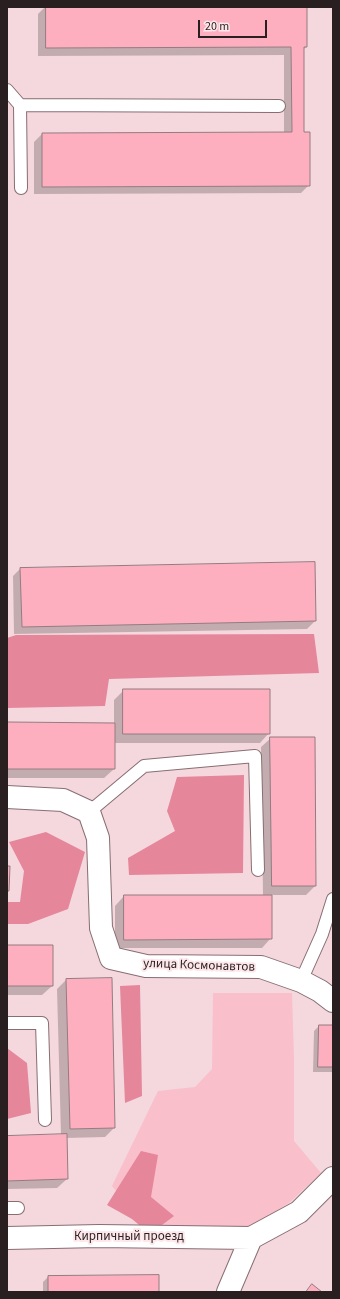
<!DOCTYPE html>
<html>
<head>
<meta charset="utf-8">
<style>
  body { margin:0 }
  #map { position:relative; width:340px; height:1299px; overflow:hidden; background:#f4d8dd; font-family:"Source Sans 3",sans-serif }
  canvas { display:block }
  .frame { position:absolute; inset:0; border:8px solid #291f21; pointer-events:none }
  .scale { position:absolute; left:198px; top:20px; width:69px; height:18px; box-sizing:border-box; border:2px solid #291f21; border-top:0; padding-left:5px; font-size:12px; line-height:14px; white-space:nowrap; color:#291f21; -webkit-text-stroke:3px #fde7ea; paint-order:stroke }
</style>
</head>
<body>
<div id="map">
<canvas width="340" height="1299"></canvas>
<div class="frame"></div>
<div class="scale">20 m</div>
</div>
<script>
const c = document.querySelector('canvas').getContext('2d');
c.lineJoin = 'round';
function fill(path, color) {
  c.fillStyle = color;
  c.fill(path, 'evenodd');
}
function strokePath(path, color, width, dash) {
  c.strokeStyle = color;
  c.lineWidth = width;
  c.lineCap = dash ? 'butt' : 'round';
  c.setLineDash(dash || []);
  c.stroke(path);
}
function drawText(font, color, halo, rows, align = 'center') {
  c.font = font + ' "Source Sans 3",sans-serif';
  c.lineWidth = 4;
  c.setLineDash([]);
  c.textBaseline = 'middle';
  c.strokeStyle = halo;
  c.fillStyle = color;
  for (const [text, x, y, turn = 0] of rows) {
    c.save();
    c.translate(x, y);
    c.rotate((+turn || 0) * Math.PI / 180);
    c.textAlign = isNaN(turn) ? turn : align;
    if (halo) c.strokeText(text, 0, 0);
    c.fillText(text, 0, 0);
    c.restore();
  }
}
const green = new Path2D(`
  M213,993H292L294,1059V1141L321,1173L289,1203L247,1229L146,1228L112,1186L158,1091L195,1087L212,1069Z`);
const forest = new Path2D(`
  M314,634L319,673L109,679L105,706L7,708V638L16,635Z
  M244,775L243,873L129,875L128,858L175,831L167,811L177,777Z
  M46,832L85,852L68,909L28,924H7V902H20L24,871L9,842Z
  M140,985L142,1096L125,1103L120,986Z
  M7,1048L27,1063L31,1113L7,1119Z
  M141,1151L158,1155L151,1197L174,1216L150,1234L132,1219L107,1205Z`);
const shadow = new Path2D(`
  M45,7H306V47L303,50V133L309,185L301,193L34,194V142L42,134L284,133V55L38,56V14Z
  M21,568L315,621L307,629L14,634L13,576Z
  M124,690L269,733L260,743H114V769L104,778H7V723L114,724V700Z
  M271,738L315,886L306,895H271V938L262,948H115V906L124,896H263L261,747Z
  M7,946H52V986L42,995H7Z
  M66,980L114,1128L105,1137L66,1138L67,1179L57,1188L7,1189V1137L61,1135L57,989Z
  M319,1026H333V1072H313L314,1031Z
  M158,1276V1292H43V1282L48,1277Z`);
const building = new Path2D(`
  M46,7H307V47H304V132H310V186L42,187V133L292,132L291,47L46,48Z
  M315,562L316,621L22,627L20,568Z
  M123,689H270V734H123Z
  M7,722L115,723V769H7Z
  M270,737H315L316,886H272Z
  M7,866H10L9,891H7Z
  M124,895H272V939L124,940Z
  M7,945H53V986H7Z
  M112,978L115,1128L70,1129L66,979Z
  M319,1025H333V1067H318Z
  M67,1134L68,1179L7,1181V1136Z
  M159,1275V1292H48V1276Z
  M312,1284L322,1292H306Z`);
const service = new Path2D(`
  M7,90L20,105L279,106
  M20,105L21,188
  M89,812L144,766L255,756L258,870
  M301,981L322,934L333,899
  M7,1023H42L45,1120
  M7,1208H18`);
const minor = new Path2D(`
  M7,797L63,800L89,812L98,838L101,928L111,958L146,966L261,967L301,981L320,991L333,1001
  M7,1238L99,1236L251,1238
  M228,1292L251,1238L299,1212L333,1178`);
const streetNames = [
  ["улица Космонавтов",199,966,2],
  ["Кирпичный проезд",129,1237]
];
fill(green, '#f9bfca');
fill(forest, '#e5869b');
fill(shadow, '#0003');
fill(building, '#feafbf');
strokePath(building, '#947b7f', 1);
strokePath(service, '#876e73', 14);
strokePath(minor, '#876e73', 24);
strokePath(service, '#fff', 12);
strokePath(minor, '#fff', 22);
drawText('13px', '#291f21', '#fde7ea', streetNames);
</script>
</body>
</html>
